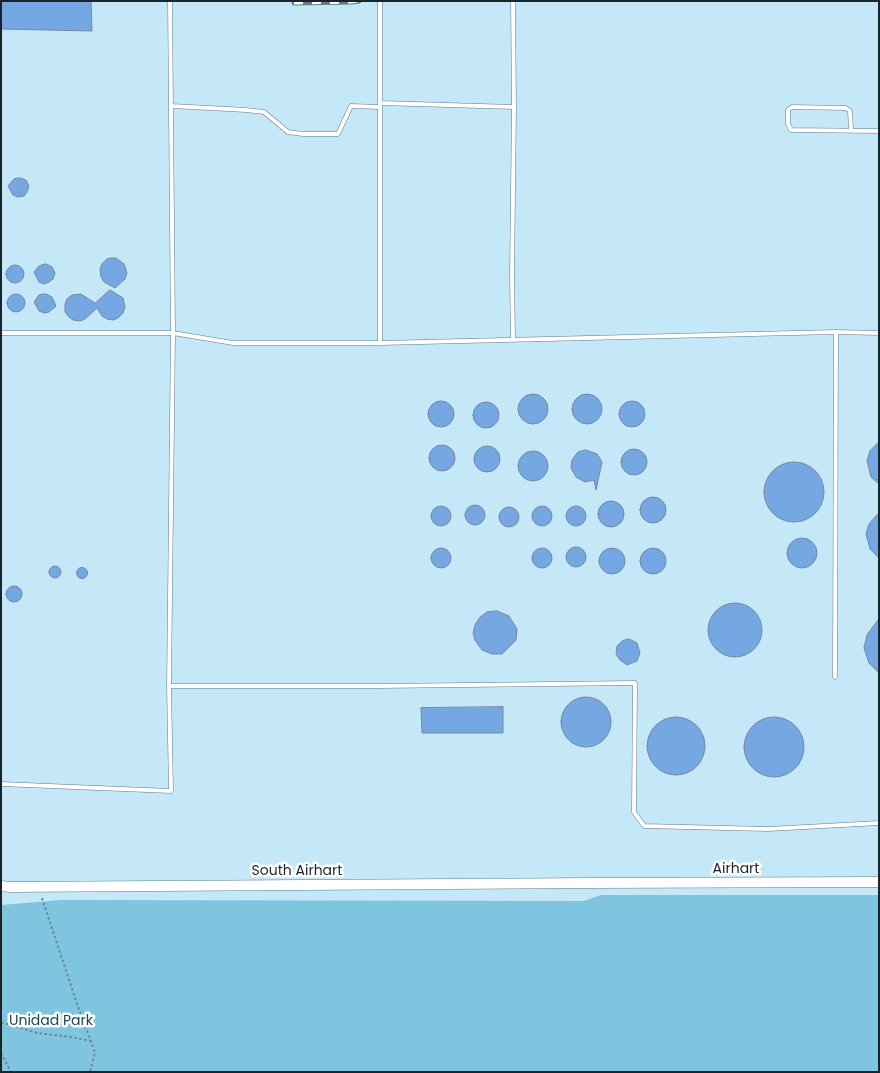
<!DOCTYPE html>
<html>
<head>
<meta charset="utf-8">
<style>
  body { margin:0 }
  #map { position:relative; width:880px; height:1073px; overflow:hidden; background:#c4e8f7; font-family:Poppins,sans-serif }
  canvas { display:block }
  .frame { position:absolute; inset:0; border:2px solid #18262b; pointer-events:none }
</style>
</head>
<body>
<div id="map">
<canvas width="880" height="1073"></canvas>
<div class="frame"></div>
</div>
<script>
const c = document.querySelector('canvas').getContext('2d');
c.lineJoin = 'round';
function fill(path, color) {
  c.fillStyle = color;
  c.fill(path, 'evenodd');
}
function strokePath(path, color, width, dash) {
  c.strokeStyle = color;
  c.lineWidth = width;
  c.lineCap = dash ? 'butt' : 'round';
  c.setLineDash(dash || []);
  c.stroke(path);
}
function drawText(font, color, halo, rows, align = 'center') {
  c.font = font + ' Poppins,sans-serif';
  c.lineWidth = 5;
  c.setLineDash([]);
  c.textBaseline = 'middle';
  c.strokeStyle = halo;
  c.fillStyle = color;
  for (const [text, x, y, turn = 0] of rows) {
    c.save();
    c.translate(x, y);
    c.rotate((+turn || 0) * Math.PI / 180);
    c.textAlign = isNaN(turn) ? turn : align;
    if (halo) c.strokeText(text, 0, 0);
    c.fillText(text, 0, 0);
    c.restore();
  }
}
const green = new Path2D(`
  M601,895H879V1072H1V905L61,900L584,901Z`);
const building = new Path2D(`
  M1,1H91L92,31L1,29Z
  M20,178L26,180L29,186L27,192L24,196L18,197L13,195L8,186L14,179Z
  M112,258H116L124,264L127,273L125,279L115,288L104,282L101,277L100,269L102,264L107,259Z
  M46,264L52,267L55,273L53,279L49,282L44,284L39,282L34,272L39,266Z
  M6 274a9 9 0 1 1 18 0a9 9 0 1 1-18 0Z
  M110,290L123,298L125,307L123,313L118,318L113,320L107,319L102,316L97,308L85,319L80,321L73,320L69,317L65,312V304L67,299L72,295L81,294L95,303Z
  M7 303a9 9 0 1 1 18 0a9 9 0 1 1-18 0Z
  M46,294L52,297L56,306L49,312L44,313L39,311L34,302L39,295Z
  M518 409a15 15 0 1 1 30 0a15 15 0 1 1-30 0Z
  M572 409a15 15 0 1 1 30 0a15 15 0 1 1-30 0Z
  M619 414a13 13 0 1 1 26 0a13 13 0 1 1-26 0Z
  M428 414a13 13 0 1 1 26 0a13 13 0 1 1-26 0Z
  M473 415a13 13 0 1 1 26 0a13 13 0 1 1-26 0Z
  M879,442V484L871,477L867,461L870,451Z
  M429 458a13 13 0 1 1 26 0a13 13 0 1 1-26 0Z
  M474 459a13 13 0 1 1 26 0a13 13 0 1 1-26 0Z
  M621 462a13 13 0 1 1 26 0a13 13 0 1 1-26 0Z
  M586,450L597,454L602,462L596,490L594,480L585,482L576,477L571,468L572,460L578,452Z
  M518 466a15 15 0 1 1 30 0a15 15 0 1 1-30 0Z
  M764 492a30 30 0 1 1 60 0a30 30 0 1 1-60 0Z
  M640 510a13 13 0 1 1 26 0a13 13 0 1 1-26 0Z
  M598 514a13 13 0 1 1 26 0a13 13 0 1 1-26 0Z
  M465 515a10 10 0 1 1 20 0a10 10 0 1 1-20 0Z
  M566 516a10 10 0 1 1 20 0a10 10 0 1 1-20 0Z
  M431 516a10 10 0 1 1 20 0a10 10 0 1 1-20 0Z
  M532 516a10 10 0 1 1 20 0a10 10 0 1 1-20 0Z
  M499 517a10 10 0 1 1 20 0a10 10 0 1 1-20 0Z
  M879,513V558L870,549L866,534L869,524Z
  M787 553a15 15 0 1 1 30 0a15 15 0 1 1-30 0Z
  M566 557a10 10 0 1 1 20 0a10 10 0 1 1-20 0Z
  M599 561a13 13 0 1 1 26 0a13 13 0 1 1-26 0Z
  M640 561a13 13 0 1 1 26 0a13 13 0 1 1-26 0Z
  M431 558a10 10 0 1 1 20 0a10 10 0 1 1-20 0Z
  M532 558a10 10 0 1 1 20 0a10 10 0 1 1-20 0Z
  M49 572a6 6 0 1 1 12 0a6 6 0 1 1-12 0Z
  M76.5 573a5.5 5.5 0 1 1 11 0a5.5 5.5 0 1 1-11 0Z
  M6 594a8 8 0 1 1 16 0a8 8 0 1 1-16 0Z
  M708 630a27 27 0 1 1 54 0a27 27 0 1 1-54 0Z
  M497,611L509,616L517,629L516,640L502,654H492L482,650L475,640L473,633L475,625L480,617L487,612Z
  M879,619V673L869,663L864,648L867,635Z
  M629,639L637,643L640,653L637,661L627,665L620,660L616,654L617,646L622,641Z
  M561 722a25 25 0 1 1 50 0a25 25 0 1 1-50 0Z
  M503,707V733H422L421,708Z
  M647 746a29 29 0 1 1 58 0a29 29 0 1 1-58 0Z
  M744 747a30 30 0 1 1 60 0a30 30 0 1 1-60 0Z`);
const path = new Path2D(`
  M42,898L78,1007L95,1052L90,1072
  M1,1023L8,1024L37,1033L71,1037L91,1041
  M1,1053L11,1072`);
const service = new Path2D(`
  M380,1V343
  M380,103L514,107L513,1
  M172,106L246,110L264,112L288,132L303,134H338L351,106L380,107
  M851,130L850,111L846,108L792,107L788,110V124L791,130L879,131
  M1,333H173L233,343H380L836,332L879,333
  M513,340L512,276L514,107
  M835,677L836,332
  M169,686H380L635,683L634,812L644,826L768,829L879,823
  M1,784L171,791L169,686L173,333L170,1`);
const tertiary = new Path2D(`
  M1,886L11,887L593,883L879,882`);
const rail = new Path2D(`
  M294,3L352,2L359,1`);
const streetNames = [
  ["Airhart",736,869],
  ["South Airhart",297,871]
];
const parkNames = [
  ["Unidad Park",51,1021]
];
fill(green, '#80c5e0');
fill(building, '#75a8e3');
strokePath(building, '#7488a0', 1);
strokePath(service, '#5b7c8a', 5);
strokePath(tertiary, '#5b7c8a', 11);
strokePath(path, '#6d8690', 2, [2.5, 2.5]);
strokePath(service, '#fff', 4);
strokePath(tertiary, '#fff', 10);
strokePath(rail, '#637a84', 5);
strokePath(rail, '#fff', 3, [9]);
drawText('14px', '#18262b', '#fff', streetNames);
drawText('14px', '#1a4554', '#fff', parkNames);
</script>
</body>
</html>
